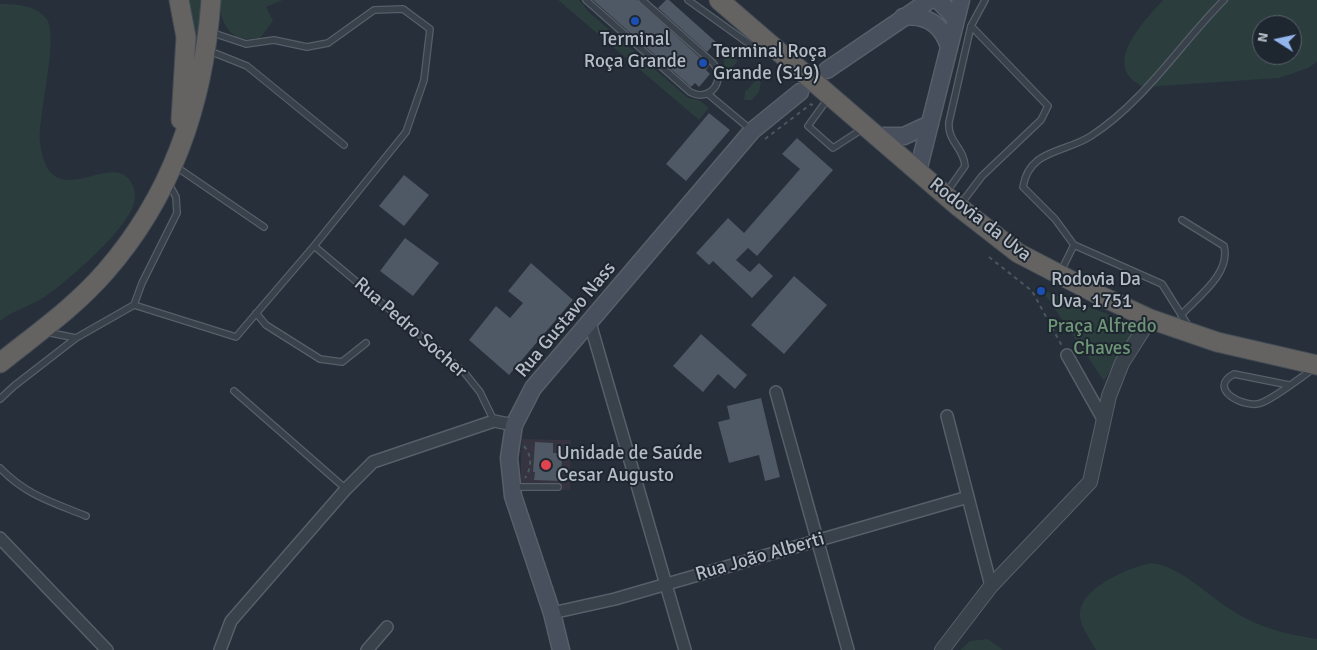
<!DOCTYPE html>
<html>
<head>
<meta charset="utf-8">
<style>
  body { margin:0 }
  #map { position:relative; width:1317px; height:650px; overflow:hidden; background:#262f3a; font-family:Signika,sans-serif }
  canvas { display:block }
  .north { position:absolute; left:1252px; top:15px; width:50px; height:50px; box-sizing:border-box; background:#1e2630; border:1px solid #5a626c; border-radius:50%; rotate:280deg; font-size:14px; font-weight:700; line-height:20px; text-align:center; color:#b5bcc6 }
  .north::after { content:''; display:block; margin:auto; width:18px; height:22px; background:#93b6ed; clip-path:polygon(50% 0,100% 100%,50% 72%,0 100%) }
</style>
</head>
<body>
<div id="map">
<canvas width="1317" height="650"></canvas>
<div class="north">N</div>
</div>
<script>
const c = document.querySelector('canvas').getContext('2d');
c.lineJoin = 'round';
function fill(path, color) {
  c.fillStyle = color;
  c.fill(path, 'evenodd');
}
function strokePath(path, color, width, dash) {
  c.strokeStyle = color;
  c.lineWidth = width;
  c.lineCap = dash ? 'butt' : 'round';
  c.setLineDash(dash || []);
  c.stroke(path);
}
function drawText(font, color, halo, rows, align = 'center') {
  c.font = font + ' Signika,sans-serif';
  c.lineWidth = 4;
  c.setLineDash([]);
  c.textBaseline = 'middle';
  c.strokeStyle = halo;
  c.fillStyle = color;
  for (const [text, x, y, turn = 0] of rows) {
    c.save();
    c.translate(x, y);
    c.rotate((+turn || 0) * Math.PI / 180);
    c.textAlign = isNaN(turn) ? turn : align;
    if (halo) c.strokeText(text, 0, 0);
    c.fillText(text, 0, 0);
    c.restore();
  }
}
const medical = new Path2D(`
  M522,439L571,440L570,490L520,489Z`);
const green = new Path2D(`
  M189,0H206L204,17L197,44Z
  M220,0H283L266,7L273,21L260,38C255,38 245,40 240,38C225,33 219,14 220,0Z
  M558,0H579L589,12L688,98L699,100L709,108L699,120Z
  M1163,0H1317V62L1308,68L1279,78L1144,87C1099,67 1143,22 1163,0ZM1262,25H1292V55H1262Z
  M0,4C16,4 35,5 46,18C60,34 38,114 40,141C48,220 111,148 131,182C135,188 136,196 134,203C128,229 69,280 46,296C32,306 13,310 0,321Z
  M721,46L738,61L730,70H724V58L717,51Z
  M758,78L761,83L759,92L752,100H744L745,92Z
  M1042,290L1119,318L1134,330L1104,381Z
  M1151,563C1183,567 1206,595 1233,611C1260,628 1286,634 1317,639V650H1096C1090,639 1078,624 1080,611C1084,586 1129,568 1151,563Z
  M988,639L1003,650H960L970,641Z`);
const building = new Path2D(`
  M593,0H637L709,66L706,70L710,74L699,87L695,83L691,87Z
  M666,0H669L716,42L707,52L658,8Z
  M709,113L730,130L686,181L666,164Z
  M797,138L833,170L757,256L748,248L736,260L750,272L759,263L773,276L752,298L713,261L709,265L696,253L728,218L744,233L800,169L782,154Z
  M404,175L429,195L404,226L379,206Z
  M405,238L439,263L413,296L380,271Z
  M531,263L573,300L509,375L469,340L496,306L510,318L523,303L508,291Z
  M794,276L827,305L784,354L751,325Z
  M701,334L747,375L735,389L718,374L703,392L673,366Z
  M761,398L780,477L765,481L759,455L729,463L718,422L730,419L727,406Z
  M535,442L553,443V453H562L561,481L534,480L535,472H533Z`);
const path = new Path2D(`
  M765,139L811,104L813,106
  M989,257L1032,291L1062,346
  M524,446C532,455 532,468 525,478`);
const service = new Path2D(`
  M586,0L690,92C710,103 727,80 713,63L642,0
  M688,0L755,48L772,55
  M207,50L247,66L344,145
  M708,94L750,129
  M829,97L808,126L833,148L864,128
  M175,166L264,227
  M946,193L965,166C964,148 947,141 949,122L971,26L985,0
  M960,205L982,176L1041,120L1048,106L971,26
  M1074,245L1162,284L1189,327
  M314,246L464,372L480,392L494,421
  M1061,271L1074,245L1055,219L1023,187C1029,149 1065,153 1091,136C1145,101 1180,44 1224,0
  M134,305L236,337L314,246L406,132L424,80L430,29L403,9L374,10L328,43L307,47L274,40L246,44L210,32
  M256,313L266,325L320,359L342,362L366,343
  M1181,315C1199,296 1231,273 1224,246L1182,220
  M46,332L76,338L134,305L142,283L177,213L176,197L169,184
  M1289,385L1234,374C1206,389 1245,409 1261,403C1275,398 1300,378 1313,369
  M234,391L346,489
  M0,399L14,386L76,338
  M0,468C26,495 52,502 86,516
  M513,487H558`);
const minor = new Path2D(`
  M590,323L685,650
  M1067,355L1103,419
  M776,392L848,650
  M947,416L991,586
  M0,538L107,650
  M552,613L615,599L968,497
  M220,650L231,621L346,489L373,462L494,421L514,425
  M367,650L387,627`);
const tertiary = new Path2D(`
  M942,650L991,586L1090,482L1109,396L1122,363L1150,319`);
const secondary = new Path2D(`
  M938,0L956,19
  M903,17C926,14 942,24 949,47
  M827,70L930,0
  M876,136H904L930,124
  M918,171L961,0
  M561,650L552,613L513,496L509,458L514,425L533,388L752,131L800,92`);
const trunk = new Path2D(`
  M179,0L186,37L181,120
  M719,0L959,207L1018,253L1101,296L1150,319L1217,342L1317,365
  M0,363C36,334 75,307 106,271C173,194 204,101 211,0`);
const markers = [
  [635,21,5,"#1a4fb4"],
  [703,63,5,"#1a4fb4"],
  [1041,291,5,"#1a4fb4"],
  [546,465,6,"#e0444e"]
];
const poiNames = [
  ["Terminal",635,40,"center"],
  ["Roça Grande",635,62,"center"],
  ["Terminal Roça",713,52],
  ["Grande (S19)",713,74],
  ["Rodovia Da",1051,280],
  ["Uva, 1751",1051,302],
  ["Unidade de Saúde",557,454],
  ["Cesar Augusto",557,476]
];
const streetNames = [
  ["Rodovia da Uva",980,220,38],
  ["Rua Gustavo Nass",566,320,-50],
  ["Rua Pedro Socher",410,328,41],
  ["Rua João Alberti",760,557,-16]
];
const parkNames = [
  ["Praça Alfredo",1102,327],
  ["Chaves",1102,349]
];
fill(medical, '#353440');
fill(green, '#2b3d3d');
fill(building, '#4f5865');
strokePath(service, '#575f69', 8);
strokePath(minor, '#575f69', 14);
strokePath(tertiary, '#575f69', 16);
strokePath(secondary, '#575f69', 19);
strokePath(trunk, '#444c56', 21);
strokePath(path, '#48585b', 2, [4, 4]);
strokePath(service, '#39414b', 5.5);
strokePath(minor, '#39414b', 11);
strokePath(tertiary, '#39414b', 14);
strokePath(secondary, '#48505d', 16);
strokePath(trunk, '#646361', 19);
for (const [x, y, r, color] of markers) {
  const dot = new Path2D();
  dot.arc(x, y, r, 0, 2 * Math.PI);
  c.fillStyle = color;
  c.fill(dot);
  strokePath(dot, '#1e2630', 2);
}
drawText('19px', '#b5bcc6', '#1e2630', poiNames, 'left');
drawText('19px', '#b5bcc6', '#1e2630', streetNames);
drawText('19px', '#6f9577', '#1e2630', parkNames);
</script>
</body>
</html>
